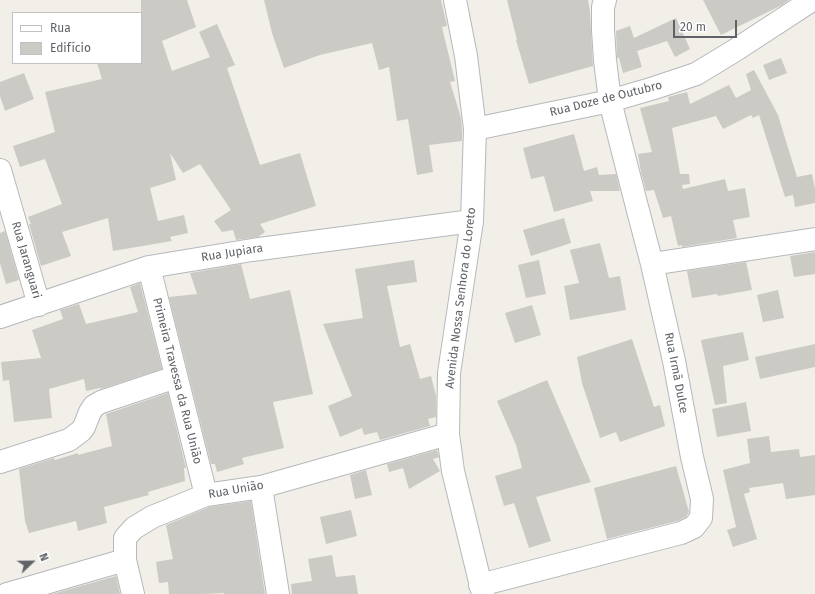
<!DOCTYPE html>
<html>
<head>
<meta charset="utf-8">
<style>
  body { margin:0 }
  #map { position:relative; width:815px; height:594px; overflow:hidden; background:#f1efe8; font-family:"Fira Sans",sans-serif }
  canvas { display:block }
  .legend { position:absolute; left:12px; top:12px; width:130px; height:52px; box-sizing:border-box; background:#fff; border:1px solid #bfc1c3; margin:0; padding:5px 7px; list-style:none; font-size:12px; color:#5f6368 }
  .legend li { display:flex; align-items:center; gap:8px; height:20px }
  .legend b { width:20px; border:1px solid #bfc1c3 }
  .north { position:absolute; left:12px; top:542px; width:40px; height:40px; -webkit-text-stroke:3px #fff; paint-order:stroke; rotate:68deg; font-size:11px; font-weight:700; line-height:16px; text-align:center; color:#5f6368 }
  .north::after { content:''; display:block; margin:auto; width:14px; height:18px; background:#5f6368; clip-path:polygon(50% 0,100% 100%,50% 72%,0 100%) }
  .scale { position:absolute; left:673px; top:20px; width:64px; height:18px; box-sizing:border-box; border:2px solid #5f6368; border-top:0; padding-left:5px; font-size:12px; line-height:14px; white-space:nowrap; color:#5f6368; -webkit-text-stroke:3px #fff; paint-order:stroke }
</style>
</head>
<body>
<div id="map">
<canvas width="815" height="594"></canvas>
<ul class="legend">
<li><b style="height:5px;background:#fff"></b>Rua</li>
<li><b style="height:11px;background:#cccac5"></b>Edifício</li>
</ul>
<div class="north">N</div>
<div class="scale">20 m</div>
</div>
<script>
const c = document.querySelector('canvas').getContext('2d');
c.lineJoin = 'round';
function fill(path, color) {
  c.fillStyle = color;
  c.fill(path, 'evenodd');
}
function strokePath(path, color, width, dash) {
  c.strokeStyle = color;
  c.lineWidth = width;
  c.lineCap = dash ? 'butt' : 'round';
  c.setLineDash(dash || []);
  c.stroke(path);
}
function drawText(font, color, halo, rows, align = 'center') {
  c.font = font + ' "Fira Sans",sans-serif';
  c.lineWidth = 3.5;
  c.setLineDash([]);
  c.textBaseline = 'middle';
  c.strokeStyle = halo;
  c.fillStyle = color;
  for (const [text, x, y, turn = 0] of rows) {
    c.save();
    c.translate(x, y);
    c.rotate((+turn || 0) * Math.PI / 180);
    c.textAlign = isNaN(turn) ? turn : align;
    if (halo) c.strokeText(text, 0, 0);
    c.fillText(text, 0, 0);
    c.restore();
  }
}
const building = new Path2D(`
  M141,0H187L196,27L162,41L172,71L210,57L199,32L217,24L235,65L227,68L260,165L300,153L316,206L260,224L265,232L258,237L236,240L233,230L222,232L214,221L231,210L200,164L183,173L170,153L176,180L150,188L158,221L184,215L188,233L170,237L172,241L113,251L108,218L62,232L71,256L41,266L29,224H31L28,217L62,204L45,159L20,167L13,146L55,132L45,92L102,79L97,63H141Z
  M264,0H441L447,26L442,27L455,81L450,82L461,118L462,130V141L429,145L433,172L417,175L408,119L397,121L389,67L379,70L372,43L320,55L284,68L272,33Z
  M507,0H588L590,12L591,31L593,66L529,84L516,40H517Z
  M703,0H789L782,5L721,35Z
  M676,18L690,49L675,57L667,41L637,51L642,67L623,73L619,58H617L616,31L630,26L634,38Z
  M781,58L787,73L769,80L763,65Z
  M754,70L778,115L797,177L812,174L815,189V203L795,207L793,195L785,197L759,115L753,118L751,115L723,129L716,116L672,128L680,174H689L690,184L682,185L683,189L725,179L728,191L745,188L750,217L733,220L737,238L682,247V245L678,246L671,216L663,218L654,190L646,191L641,172L638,154L652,152L640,108L669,101L668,97L687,92L690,104L729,85L736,98L751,90L746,74Z
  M24,73L34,99L5,111L0,96V82Z
  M574,134L584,171L597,167L599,175L616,174L620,191H590L593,201L554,212L544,176L531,179L523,148Z
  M564,218L571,243L531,256L523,230Z
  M5,231L19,280L6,284L0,263V233Z
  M600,243L609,278L620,276L626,310L570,320L564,286L579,283L570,250Z
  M815,252V274L794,277L790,256Z
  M414,260L417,282L387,286L400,347L410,344L420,379L431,376L436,396V417L428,419L430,426L380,440L377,432L364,435L362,428L340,437L328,406L352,396L323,324L363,318L355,269Z
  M539,260L546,294L526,298L518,265Z
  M746,262L752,290L718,296L717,294L692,298L687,271Z
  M241,264L250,299L290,290L313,394L273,402L284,448L242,458L244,464L217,472L215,464H211L169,297L197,294L190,273Z
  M140,283L162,369L101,389L100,388L86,391L84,379L49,389L52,418L14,422L9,380L3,381L1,362L41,358L32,330L63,319L60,310L79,304L86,324L138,312L130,287Z
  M778,290L784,318L763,322L757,295Z
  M532,305L541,335L515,343L505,313Z
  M743,332L749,360L723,366L727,403L715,405L701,340Z
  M632,339L654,407L660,405L665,426L620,442L616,432L600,438L582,383L577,357Z
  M815,344V367L760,379L755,357Z
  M547,380L591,482L536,497L551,541L529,548L514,503L504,506L495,476L522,468L516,445L497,401Z
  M168,393L186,468H184L185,481L148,492L149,495L104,507L107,523L78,531L76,521L29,533L25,521L19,469L54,458L55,460L78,453V455L112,446L106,414Z
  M746,402L751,431L717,437L712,409Z
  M769,436L771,452L799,449L800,457L815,455V495L786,499L783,483L749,488L750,492L744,494L757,539L733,547L727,530L736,527L723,470L750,463L747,439Z
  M437,450L439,457L433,459L440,471L409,489L403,468L389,472L387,464Z
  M676,466L689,512L686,517L677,521L607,539L594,488Z
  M366,470L372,495L355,499L350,475Z
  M251,501L265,594H224V593L204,594H169L168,582L159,583L156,562L173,559L166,525L209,507Z
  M351,510L357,536L326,544L320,517Z
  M332,555L336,577L355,575L358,594H292L291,584L312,581L308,559Z
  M116,576L120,594H52Z`);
const minor = new Path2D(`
  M475,129L610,101L654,88L696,74L734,51L812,0
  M0,170L39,305
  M652,264L815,239
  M149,267L206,495
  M0,317L149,267L252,250L472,221
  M0,462L69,440L81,431L84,427L90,412L94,406L101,402L176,377
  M261,487L278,594
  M480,585L681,533L694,527L701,518L702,499L692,457L674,361L652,264L636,203L610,101L605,60L603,30V7L605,0
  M7,594L125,560
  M133,594L125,560V538L134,528L152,517L206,495L261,487L448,434`);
const tertiary = new Path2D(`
  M455,0L466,56L475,129L472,221L449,373L448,434L453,471L483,594`);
const streetNames = [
  ["Rua Doze de Outubro",606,99,-14],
  ["Rua Jupiara",232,253,-9],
  ["Rua Jaranguari",26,260,74],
  ["Avenida Nossa Senhora do Loreto",461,298,-83],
  ["Rua Irmã Dulce",676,373,79],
  ["Primeira Travessa da Rua União",177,381,76],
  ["Rua União",236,490,-10]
];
fill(building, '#cccac5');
strokePath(minor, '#b5b8bc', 24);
strokePath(tertiary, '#b5b8bc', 24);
strokePath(minor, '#fff', 22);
strokePath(tertiary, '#fff', 22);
drawText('12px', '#5f6368', '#fff', streetNames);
</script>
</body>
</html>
